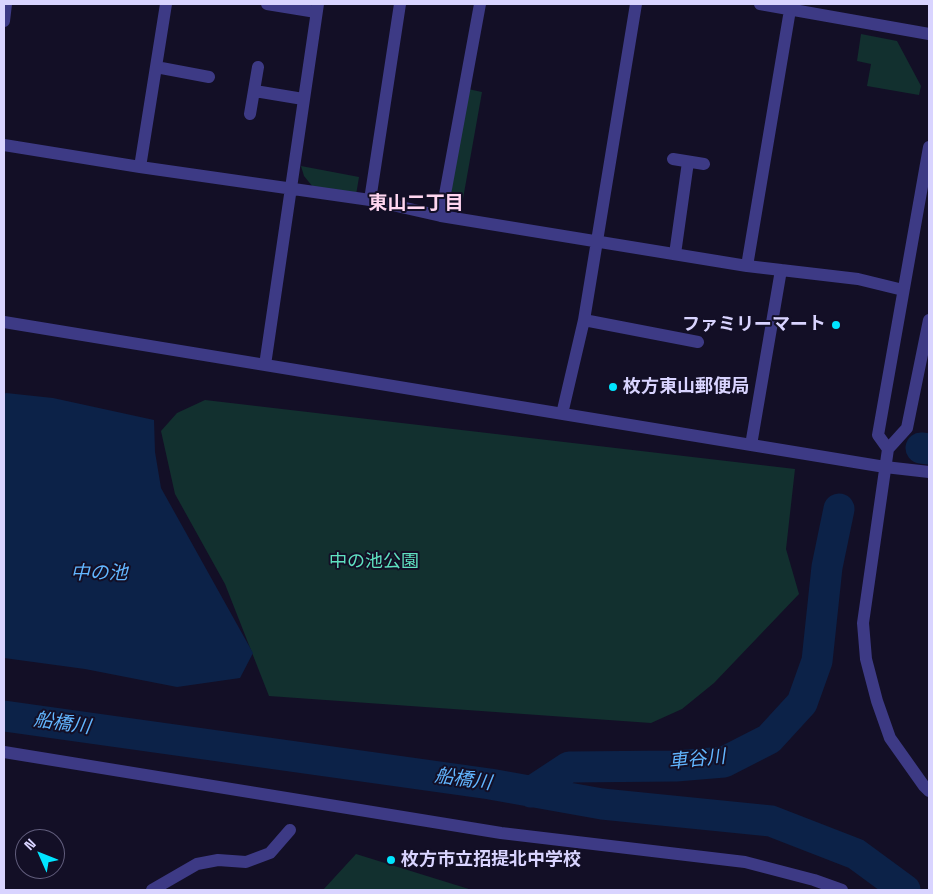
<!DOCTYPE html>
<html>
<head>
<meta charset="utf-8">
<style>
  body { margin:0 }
  #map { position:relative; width:933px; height:894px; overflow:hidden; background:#130f26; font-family:"Space Grotesk",sans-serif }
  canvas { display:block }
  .frame { position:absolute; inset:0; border:5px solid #d9d4ff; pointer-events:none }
  .north { position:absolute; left:15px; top:829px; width:50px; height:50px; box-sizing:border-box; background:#130f26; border:1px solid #625e7d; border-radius:50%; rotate:314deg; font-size:14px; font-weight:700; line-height:20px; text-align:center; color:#d9d4ff }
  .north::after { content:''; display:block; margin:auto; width:18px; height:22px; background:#00e5ff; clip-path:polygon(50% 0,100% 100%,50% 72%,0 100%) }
</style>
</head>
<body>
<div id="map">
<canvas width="933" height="894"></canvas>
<div class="frame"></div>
<div class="north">N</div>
</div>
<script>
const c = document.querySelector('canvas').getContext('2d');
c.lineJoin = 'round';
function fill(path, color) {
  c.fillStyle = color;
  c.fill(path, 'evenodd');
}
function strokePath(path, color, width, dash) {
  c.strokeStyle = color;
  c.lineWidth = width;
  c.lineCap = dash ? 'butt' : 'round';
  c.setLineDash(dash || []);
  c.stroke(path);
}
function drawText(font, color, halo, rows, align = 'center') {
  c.font = font + ' "Space Grotesk","Noto Sans JP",sans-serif';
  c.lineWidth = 4;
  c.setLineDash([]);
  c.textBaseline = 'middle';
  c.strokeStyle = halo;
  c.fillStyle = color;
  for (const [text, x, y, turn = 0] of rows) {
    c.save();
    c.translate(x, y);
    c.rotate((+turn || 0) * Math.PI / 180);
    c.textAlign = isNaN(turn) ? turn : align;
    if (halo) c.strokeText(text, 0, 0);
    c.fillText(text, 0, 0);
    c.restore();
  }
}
const green = new Path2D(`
  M861,34L897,41L921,86L919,95L867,86L871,64L857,61Z
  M468,89L482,92L461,210L453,200L451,186Z
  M301,166L359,177L356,195L313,187L304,176Z
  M205,400L795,469L786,549L799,594L714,683L682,709L651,723L269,696L225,584L175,494L161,431L177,413Z
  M356,854L472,890H323Z`);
const water = new Path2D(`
  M6,393L53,398L154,420L155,452L161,488L253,653L240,678L177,687L85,669L4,658V394Z`);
const river = new Path2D(`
  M921,448L929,449
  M4,716L490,784L602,804L771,821L856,854L905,890
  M531,792L569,767L676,766L724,762L769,739L802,703L817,661L827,567L839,509`);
const minor = new Path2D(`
  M267,4L316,12
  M760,4L929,34
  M4,21L6,4
  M156,67L209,77
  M255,91L303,99
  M250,114L258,67
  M4,145L140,167L370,200L441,216L747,266L858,279L903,290
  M673,159L704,164
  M140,167L166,4
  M370,200L400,4
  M441,216L480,4
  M675,254L688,162
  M747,266L791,4
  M584,320L698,342
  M929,320L907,428L888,449L863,623L866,659L877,701L890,738L924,786L929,791
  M4,322L885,467L929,472
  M265,365L318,4
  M562,414L584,320L636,4
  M751,445L781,270
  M888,449L878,435L929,147
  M4,752L501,833L745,862L814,880L842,890
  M152,890L197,864L218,860L246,862L270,853L290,830`);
const markers = [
  [836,325,5,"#00e5ff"],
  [613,387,5,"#00e5ff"],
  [391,860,5,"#00e5ff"]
];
const poiNames = [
  ["ファミリーマート",826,325,"right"],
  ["枚方東山郵便局",623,387],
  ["枚方市立招提北中学校",401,860]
];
const parkNames = [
  ["中の池公園",374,562]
];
const neighbourhoodNames = [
  ["東山二丁目",416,204]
];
const waterNames = [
  ["中の池",99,574],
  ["船橋川",62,724,8],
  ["車谷川",697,760,-6],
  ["船橋川",463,780,8]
];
fill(green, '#12302f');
fill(water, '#0c2248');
strokePath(river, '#0c2248', 31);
strokePath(minor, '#3d3a85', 12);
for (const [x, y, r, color] of markers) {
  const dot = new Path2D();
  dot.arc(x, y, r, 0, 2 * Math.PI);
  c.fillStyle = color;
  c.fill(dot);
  strokePath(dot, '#130f26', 2);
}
drawText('bold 18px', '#d9d4ff', '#130f26', poiNames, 'left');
drawText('18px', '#5fe0c0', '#130f26', parkNames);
drawText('bold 19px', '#ffd6f0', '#130f26', neighbourhoodNames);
drawText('italic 19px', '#62b6ff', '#130f26', waterNames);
</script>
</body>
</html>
